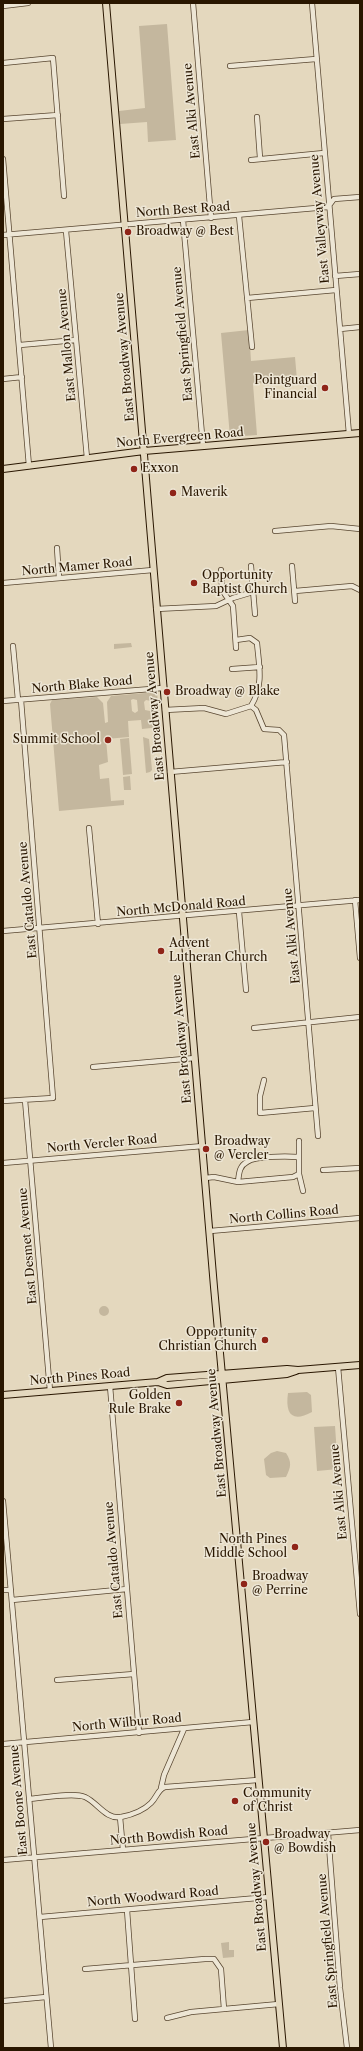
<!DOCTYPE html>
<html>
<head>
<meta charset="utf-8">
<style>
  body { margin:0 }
  #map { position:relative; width:363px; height:2051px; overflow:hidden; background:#e4d8be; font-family:"Libre Caslon Text",serif }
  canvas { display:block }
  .frame { position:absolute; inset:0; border:4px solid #291600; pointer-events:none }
</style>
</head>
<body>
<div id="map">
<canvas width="363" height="2051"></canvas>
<div class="frame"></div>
</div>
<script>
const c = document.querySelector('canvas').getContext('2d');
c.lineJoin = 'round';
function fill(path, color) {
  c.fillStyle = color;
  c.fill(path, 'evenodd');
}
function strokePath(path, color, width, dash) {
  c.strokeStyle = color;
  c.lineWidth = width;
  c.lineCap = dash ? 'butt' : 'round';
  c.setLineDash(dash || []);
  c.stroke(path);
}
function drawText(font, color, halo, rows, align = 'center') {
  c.font = font + ' "Libre Caslon Text",serif';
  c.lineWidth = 3;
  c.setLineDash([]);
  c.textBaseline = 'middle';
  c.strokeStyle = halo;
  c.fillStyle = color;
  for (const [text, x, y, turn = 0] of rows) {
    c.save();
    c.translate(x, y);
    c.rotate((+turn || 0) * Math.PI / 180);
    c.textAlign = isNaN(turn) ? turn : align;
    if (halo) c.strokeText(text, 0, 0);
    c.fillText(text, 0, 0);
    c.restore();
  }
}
const green = new Path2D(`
  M167,24L176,140L148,142L147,122L120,124L119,111L145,108L139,26Z
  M249,330L251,361L295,357L297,380L253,384L257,435L230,437L221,333Z
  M131,643L132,647L114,649V644Z
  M157,692L160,727L142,729L141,720L128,721L129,737L106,739L108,762L99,765L100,779L109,778L111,801L124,800V805L59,811L50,704L52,700L97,697L103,703L105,723L108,722L107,702L111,696ZM133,699L137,700L138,711L135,713L132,711L131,700ZM146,700L151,701L150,711L145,710L144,702Z
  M143,737L149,739L152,770L150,772L146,773Z
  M129,738L132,774L123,775L120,739Z
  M130,776L131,790H124L123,777Z
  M99 1311a5 5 0 1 1 10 0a5 5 0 1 1-10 0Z
  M307,1392L311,1395L312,1412C292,1423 285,1414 288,1393Z
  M335,1426L338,1469L317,1471L314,1427Z
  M277,1451L286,1453C292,1462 291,1467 286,1477L270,1478L266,1475L264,1459L271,1453Z
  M229,1942V1950H234V1957L223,1958L221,1943Z`);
const minor = new Path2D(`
  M193,3L211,218
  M312,3L349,434
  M3,6L28,3
  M3,63L53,58L64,196
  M230,66L316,59
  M257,117L260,158
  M3,119L58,115
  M3,159L29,466
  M251,160L324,153
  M239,216L252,347
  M183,220L203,446
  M66,231L87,458
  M3,235L328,207L334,199L360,197
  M335,276L360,274
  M247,298L336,290
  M340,329L360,327
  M20,345L76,340
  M3,379L22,377
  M275,531L331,526L360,529
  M57,548L59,578
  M251,566L255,614
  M292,566L295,601
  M221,570L222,590L233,606L236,648
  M3,583L153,570
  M295,591L352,586L360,590
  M156,609L216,606L233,598L253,592
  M13,646L18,700
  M232,669L260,667
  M3,701L163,688
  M251,706L256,710L264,729L279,730L284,735L318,1136
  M165,710L204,708L226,714L251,706C264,685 259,666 257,643L250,638L236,640
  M170,772L287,762
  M89,828L98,924
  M355,900L360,958
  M239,912L246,990
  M3,931L360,900
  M254,1028L360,1017
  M93,1067L195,1058
  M264,1080L260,1096V1113L315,1108
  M25,1100L50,1391
  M3,1101L53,1098L21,700
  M299,1141V1174L303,1191
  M3,1163L203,1146
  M323,1170L360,1168
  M205,1178L214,1177L238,1182L293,1177L299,1174
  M238,1182C239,1174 239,1166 247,1162C255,1156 287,1156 298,1157
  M210,1231L360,1218
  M338,1367L360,1614
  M110,1386L139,1733
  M3,1501L51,2048
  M3,1590H11
  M12,1600L127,1589
  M57,1680L134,1674
  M3,1744L253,1722
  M161,1788L164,1775L184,1729
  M29,1799C43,1798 73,1792 85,1797C97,1802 106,1820 121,1817C131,1815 144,1810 151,1803C157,1797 158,1789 165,1787L258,1780
  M120,1817L123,1850
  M328,1833L340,1988L347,2048
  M3,1860L360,1830
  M127,1910L135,2019
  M40,1917L269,1897
  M85,1969L205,1959H214L221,1969L224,2009
  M3,2001L46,1997
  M167,2018L191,2012L279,2004`);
const major = new Path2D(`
  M106,3L214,1287L283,2048
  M3,469L144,451L360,433
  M158,1382L167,1385L287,1374L296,1371
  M3,1395L158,1382L167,1378L287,1369L298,1370L360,1365`);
const markers = [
  [128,232,4,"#8f2418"],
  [325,388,4,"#8f2418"],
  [134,469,4,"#8f2418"],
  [173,493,4,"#8f2418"],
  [194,583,4,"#8f2418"],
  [167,692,4,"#8f2418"],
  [108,740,4,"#8f2418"],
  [161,951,4,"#8f2418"],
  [206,1149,4,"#8f2418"],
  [265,1340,4,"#8f2418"],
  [179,1403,4,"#8f2418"],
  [295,1547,4,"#8f2418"],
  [244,1584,4,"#8f2418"],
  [235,1801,4,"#8f2418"],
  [266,1842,4,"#8f2418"]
];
const streetNames = [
  ["East Alki Avenue",192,111,-95],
  ["North Best Road",183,210,-4],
  ["East Valleyway Avenue",320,219,-95],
  ["East Springfield Avenue",183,334,-95],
  ["East Mallon Avenue",67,345,-95],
  ["East Broadway Avenue",125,357,-95],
  ["North Evergreen Road",180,438,-5],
  ["North Mamer Road",77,567,-5],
  ["North Blake Road",82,685,-5],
  ["East Broadway Avenue",155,716,-95],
  ["East Cataldo Avenue",28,900,-95],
  ["North McDonald Road",181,907,-5],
  ["East Alki Avenue",292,936,-95],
  ["East Broadway Avenue",182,1039,-95],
  ["North Vercler Road",102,1144,-5],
  ["North Collins Road",284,1215,-5],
  ["East Desmet Avenue",28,1246,-95],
  ["North Pines Road",80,1377,-5],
  ["East Broadway Avenue",217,1433,-95],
  ["East Alki Avenue",339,1492,-95],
  ["East Cataldo Avenue",114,1560,-95],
  ["North Wilbur Road",127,1723,-5],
  ["East Boone Avenue",19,1800,-95],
  ["North Bowdish Road",169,1836,-5],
  ["East Broadway Avenue",257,1887,-95],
  ["North Woodward Road",153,1897,-5],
  ["East Springfield Avenue",328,1941,-95]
];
const poiNames = [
  ["Broadway @ Best",136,232],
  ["Pointguard",317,381,"right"],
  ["Financial",317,395,"right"],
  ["Exxon",142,469],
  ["Maverik",181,493],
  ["Opportunity",202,576],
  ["Baptist Church",202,590],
  ["Broadway @ Blake",175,692],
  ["Summit School",100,740,"right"],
  ["Advent",169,944],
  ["Lutheran Church",169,958],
  ["Broadway",214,1142],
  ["@ Vercler",214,1156],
  ["Opportunity",257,1333,"right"],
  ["Christian Church",257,1347,"right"],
  ["Golden",171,1396,"right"],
  ["Rule Brake",171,1410,"right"],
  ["North Pines",287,1540,"right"],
  ["Middle School",287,1554,"right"],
  ["Broadway",252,1577],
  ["@ Perrine",252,1591],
  ["Community",243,1794],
  ["of Christ",243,1808],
  ["Broadway",274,1835],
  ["@ Bowdish",274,1849]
];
fill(green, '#c4b79e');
strokePath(minor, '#584630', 6);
strokePath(major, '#291600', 8);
strokePath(minor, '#ede6d5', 4.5);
strokePath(major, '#e4d8be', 6);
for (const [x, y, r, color] of markers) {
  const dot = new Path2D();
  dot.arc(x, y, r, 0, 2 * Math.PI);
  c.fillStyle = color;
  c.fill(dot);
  strokePath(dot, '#ede6d5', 1.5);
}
drawText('12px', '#291600', '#ede6d5', streetNames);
drawText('12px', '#291600', '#ede6d5', poiNames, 'left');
</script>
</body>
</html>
